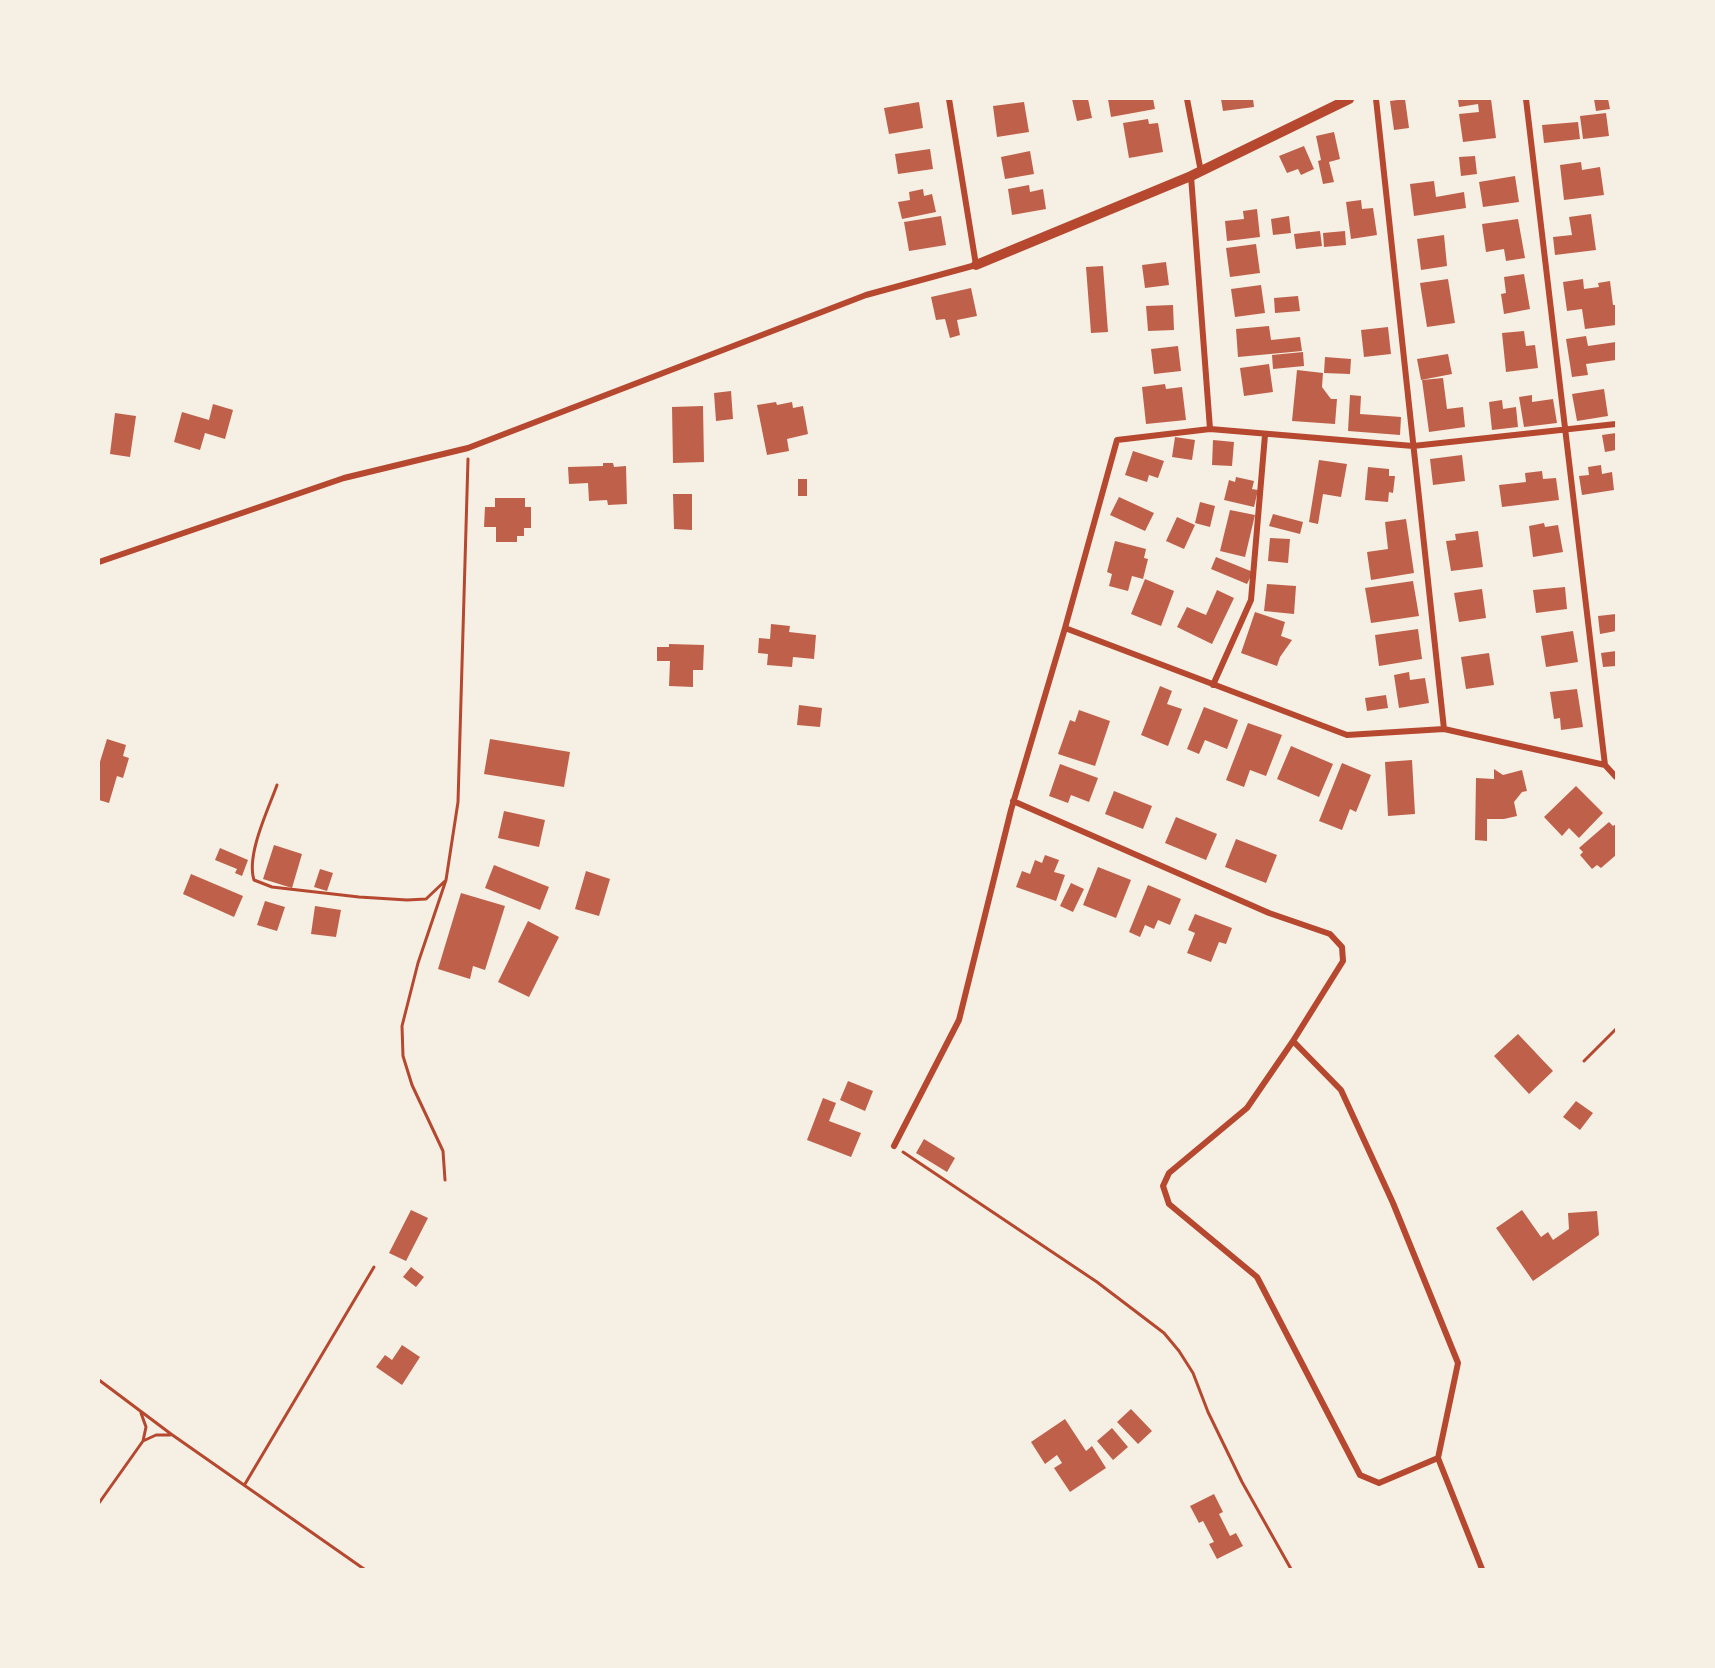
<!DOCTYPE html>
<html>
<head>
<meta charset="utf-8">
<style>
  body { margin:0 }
  #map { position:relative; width:1715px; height:1668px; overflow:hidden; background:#f6efe4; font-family:"Titillium Web",sans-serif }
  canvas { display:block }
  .frame { position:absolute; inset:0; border:100px solid #f6efe4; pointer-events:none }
</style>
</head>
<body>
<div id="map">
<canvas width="1715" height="1668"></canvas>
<div class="frame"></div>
</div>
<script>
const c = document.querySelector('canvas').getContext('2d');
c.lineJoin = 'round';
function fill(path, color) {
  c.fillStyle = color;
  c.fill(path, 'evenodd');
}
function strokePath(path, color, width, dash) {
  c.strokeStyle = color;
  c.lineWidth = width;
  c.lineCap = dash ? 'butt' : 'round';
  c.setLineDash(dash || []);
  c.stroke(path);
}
const building = new Path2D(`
  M1072,99H1088L1092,118L1077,121Z
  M1108,99H1153L1155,109L1111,117Z
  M1221,99H1253L1254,107L1223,111Z
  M1405,99L1409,128L1394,130L1390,101Z
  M1458,99H1491L1496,138L1463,142L1459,114L1479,112L1478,104L1459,107Z
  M1594,99H1608L1610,109L1596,111Z
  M919,102L923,128L889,134L884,108Z
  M1024,102L1029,132L997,137L993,106Z
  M1606,113L1609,136L1583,139L1580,116Z
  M1148,119L1149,124L1158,123L1163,152L1129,158L1123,123Z
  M1578,122L1580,139L1544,143L1542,125Z
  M1334,132L1340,159L1329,162L1334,182L1323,184L1318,161L1321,160L1316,136Z
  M1304,146L1314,169L1301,175L1298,169L1287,173L1279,156Z
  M930,149L933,169L898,174L895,154Z
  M1030,151L1034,174L1005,179L1001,157Z
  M1475,156L1477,174L1461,176L1459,157Z
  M1581,162L1582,170L1600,167L1604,195L1564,200L1560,165Z
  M1515,176L1519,202L1483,207L1479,182Z
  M1434,181L1436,197L1464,192L1466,208L1414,216L1410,184Z
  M1029,185L1030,192L1043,189L1046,209L1012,215L1008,189Z
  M923,189L924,196L932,194L936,212L902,219L898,202L910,200L909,192Z
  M1361,200L1362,209L1373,208L1377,235L1351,239L1346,202Z
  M1257,209L1260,237L1227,241L1225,221L1244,219L1243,211Z
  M1591,214L1596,250L1555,255L1553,237L1572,235L1569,217Z
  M941,216L946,245L909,251L904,222Z
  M1289,216L1291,233L1273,235L1271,219Z
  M1518,219L1525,258L1506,261L1504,249L1486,252L1482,224Z
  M1320,231L1322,246L1296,249L1294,234Z
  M1345,231L1346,245L1324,247L1323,233Z
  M1444,235L1447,266L1421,270L1417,239Z
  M1256,244L1260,273L1230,277L1226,248Z
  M1166,262L1169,285L1145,288L1142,265Z
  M1103,266L1108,332L1091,333L1086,267Z
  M1524,274L1530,309L1504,314L1501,294L1506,293L1504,277Z
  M1448,279L1455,323L1427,327L1420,283Z
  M1583,279L1584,289L1599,287L1598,283L1610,281L1613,305H1616V325L1585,329L1582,309L1567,311L1563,282Z
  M1261,285L1265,313L1235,317L1231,289Z
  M971,288L977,316L957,320L960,335L950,338L945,319L936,320L931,297Z
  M1298,296L1300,311L1275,313L1274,298Z
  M1173,305L1174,330L1148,331L1146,306Z
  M1269,326L1271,340L1300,337L1302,351L1238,357L1236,329Z
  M1388,327L1391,354L1364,357L1361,330Z
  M1524,331L1526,346L1535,345L1538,368L1506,372L1502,333Z
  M1586,336L1588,346L1616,342V360L1586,364L1588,375L1572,377L1566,339Z
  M1178,346L1181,371L1154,374L1151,349Z
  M1303,352L1304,366L1273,369L1272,355Z
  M1448,354L1452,374L1421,380L1417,359Z
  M1325,357L1351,359L1350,374L1324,373Z
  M1269,364L1273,392L1244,396L1240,368Z
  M1297,370L1323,373L1322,387L1331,399H1337L1335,424L1292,421Z
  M1443,378L1447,409L1463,407L1465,427L1429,432L1422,380Z
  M1165,384L1166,389L1182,387L1186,420L1146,424L1142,387Z
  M1604,389L1608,416L1577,421L1572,394Z
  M731,391L733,419L716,421L714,393Z
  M1350,395L1361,396L1360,414L1401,417L1400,435L1348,431Z
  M1532,395V402L1553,399L1557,423L1524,427L1519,397Z
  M1502,400L1503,409L1516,407L1518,427L1492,430L1489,402Z
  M776,402L777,405L792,402L793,408L803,406L808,434L787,439L789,451L767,455L757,405Z
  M213,404L233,410L225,439L205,433L200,450L174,442L182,412L209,420Z
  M703,406L704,462L673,463L672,407Z
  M115,413L136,416L130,457L110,454Z
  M1616,433V450L1605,452L1602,435Z
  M1175,437L1195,440L1192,460L1172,457Z
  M1213,440L1234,442L1232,466L1212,465Z
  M1133,451L1164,461L1158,478L1149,475L1147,482L1125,475Z
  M1462,455L1465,481L1433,485L1430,459Z
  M1319,460L1347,464L1341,497L1323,494L1318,524L1309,522Z
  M603,463H613L614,467L626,466L627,504L608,505L607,500L589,501L588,483L569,484L568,467L603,466Z
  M1601,465L1602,474L1612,472L1614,490L1582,495L1579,476L1589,475L1588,467Z
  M1368,467L1389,469V476H1395L1393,493L1389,492L1388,502L1365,500Z
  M1542,471L1543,479L1556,478L1559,500L1502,507L1499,485L1526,482L1525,473Z
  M1236,477L1254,481L1252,489L1258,490L1254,507L1224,500L1229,480L1235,482Z
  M798,479H807V496H798Z
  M673,494H692V530L674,529Z
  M1119,497L1154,513L1145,531L1110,515Z
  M495,498H525V507H531V528H524V536H517V542H496V527H484L485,507H495Z
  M1200,502L1215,506L1210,527L1195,523Z
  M1230,510L1255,515L1245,557L1220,551Z
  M1273,514L1303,522L1300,534L1269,526Z
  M1177,517L1195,525L1184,549L1166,541Z
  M1406,519L1414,573L1371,580L1367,552L1388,549L1385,522Z
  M1544,523L1545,527L1558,525L1563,552L1533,557L1529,526Z
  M1478,531L1483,567L1451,571L1446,541L1456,540L1455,534Z
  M1270,538L1290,539L1288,563L1268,561Z
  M1115,541L1146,549L1144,558L1148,559L1143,579L1132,576L1128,591L1109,586L1112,574L1107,572Z
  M1216,557L1253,572L1247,584L1211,569Z
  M1145,579L1174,591L1161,626L1131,614Z
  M1413,581L1419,616L1371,623L1365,588Z
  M1267,584L1296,586L1294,614L1264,611Z
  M1565,587L1567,609L1536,613L1533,590Z
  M1482,589L1486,618L1459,622L1454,593Z
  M1217,590L1234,598L1212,644L1177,627L1187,607L1206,615Z
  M1255,612L1285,622L1281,636L1292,640L1280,657L1277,666L1241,653Z
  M1616,614V631L1600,634L1598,616Z
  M771,624L790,626L789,632L816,635L814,659L793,657L792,667L767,665L768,654L758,653L759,638L770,639Z
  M1418,629L1422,659L1379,666L1375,635Z
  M1573,631L1578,662L1546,667L1541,636Z
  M669,644L704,645L703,670H693V687L669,686L670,661H657V647H669Z
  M1616,651V666L1603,667L1601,653Z
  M1489,653L1494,685L1466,689L1461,657Z
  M1409,672L1410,680L1425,678L1429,703L1399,708L1394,675Z
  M1160,686L1172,691L1167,704L1182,709L1168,746L1141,735Z
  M1577,689L1583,727L1561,730L1560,718L1554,719L1550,692Z
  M1386,695L1388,708L1367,711L1365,698Z
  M799,705L822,708L820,727L797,725Z
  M1204,707L1238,720L1227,749L1205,740L1199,754L1187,749Z
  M1079,710L1110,721L1095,766L1058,754L1070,720L1075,722Z
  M1248,723L1282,735L1266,776L1250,770L1244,787L1226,780Z
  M107,739L126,745L123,756L129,758L123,778L117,776L109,803L99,800V765Z
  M490,739L570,752L564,787L484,774Z
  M1291,746L1333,764L1319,797L1277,779Z
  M1412,760L1415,814L1388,816L1385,762Z
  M1342,763L1371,775L1356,812L1350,809L1342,830L1319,821Z
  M1060,764L1098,778L1089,802L1071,795L1068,803L1049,796Z
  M1494,769L1503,775L1522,770L1527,791L1522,792L1514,802L1517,816L1504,819H1487V841L1475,840L1476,778L1494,779Z
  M1576,786L1603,813L1579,838L1569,828L1562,836L1544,817Z
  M1114,791L1152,806L1143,829L1105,814Z
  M504,811L545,820L539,847L498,838Z
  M1176,817L1217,834L1206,860L1165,843Z
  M1609,822L1613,826L1616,824V855L1601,868L1597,865L1592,869L1580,855L1583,852L1579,848Z
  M1236,839L1277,855L1266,883L1225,867Z
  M274,845L302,854L292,888L263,879Z
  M220,848L248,860L242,876L235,873L237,869L215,860Z
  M1045,855L1059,860L1054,872L1065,875L1056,901L1016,887L1022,871L1030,874L1035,860L1042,863Z
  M494,865L549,887L540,910L485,888Z
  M1098,867L1131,880L1116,918L1083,905Z
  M320,869L333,873L327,891L314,887Z
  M586,871L610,879L599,916L575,909Z
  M191,874L243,896L234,917L183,894Z
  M1071,883L1084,889L1073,912L1060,906Z
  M1148,885L1181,899L1170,925L1158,920L1154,929L1145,925L1140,937L1129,932Z
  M461,893L505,906L485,970L473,966L470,979L438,969Z
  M265,901L285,907L277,931L257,925Z
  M315,906L341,910L336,937L311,934Z
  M1195,914L1232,928L1226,944L1219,942L1211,962L1187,953L1195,933L1188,930Z
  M528,921L559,937L529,997L498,982Z
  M1518,1034L1553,1071L1529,1094L1494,1056Z
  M848,1081L873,1091L865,1111L840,1100Z
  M823,1098L836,1103L829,1121L861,1133L851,1157L807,1140Z
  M1576,1101L1593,1113L1580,1130L1563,1117Z
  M924,1139L955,1158L947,1172L916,1153Z
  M411,1210L428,1218L406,1261L389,1253Z
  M1522,1210L1541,1237L1548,1232L1553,1240L1569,1229L1568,1213L1597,1211L1599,1235L1533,1281L1496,1228Z
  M411,1267L424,1277L416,1287L403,1277Z
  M402,1345L420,1357L402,1385L376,1367L385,1355L392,1360Z
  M1131,1409L1152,1431L1138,1444L1117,1422Z
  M1065,1419L1086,1451L1092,1446L1106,1468L1070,1492L1054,1468L1062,1463L1057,1455L1045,1464L1031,1442Z
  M1112,1428L1128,1447L1113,1460L1097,1441Z
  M1214,1494L1223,1512L1219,1514L1230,1536L1236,1533L1243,1546L1217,1559L1209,1544L1214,1542L1203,1521L1199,1523L1190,1506Z`);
const path = new Path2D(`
  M277,785C268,810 246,855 254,880L272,887L359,897L407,900L426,899L445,881
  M1584,1061L1616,1029
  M903,1152L1097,1282L1164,1333L1179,1351L1193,1373L1208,1412L1242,1482L1291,1569
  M445,1180L443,1151L412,1085L403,1056L402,1026L418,963L446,880L458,802L468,459
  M99,1380L171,1434L364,1569
  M143,1441L156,1435H170
  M245,1484L374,1267
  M99,1503L143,1441L146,1427L141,1413`);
const minor = new Path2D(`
  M1187,99L1201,172
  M1376,99L1444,729
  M1526,99L1605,765
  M1191,176L1210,429
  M99,562L344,478L468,448L866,295L976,265L949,99
  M1065,628L1347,735L1444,729L1605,765L1616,777
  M1213,685L1251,600L1265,435
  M1013,801L1269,913L1330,934L1342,947L1343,961L1293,1041
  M894,1146L959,1020L1011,810L1065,628L1117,440L1210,429L1413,446L1616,424
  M1438,1458L1379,1483L1360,1475L1257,1277L1169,1204L1163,1186L1169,1173L1247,1108L1293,1041L1341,1090L1393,1203L1458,1363L1438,1458L1482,1569`);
const tertiary = new Path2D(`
  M976,265L1191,176L1349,99`);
fill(building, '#bf614a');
strokePath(path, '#b5482f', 3);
strokePath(minor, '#b5482f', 6);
strokePath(tertiary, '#b5482f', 10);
</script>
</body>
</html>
